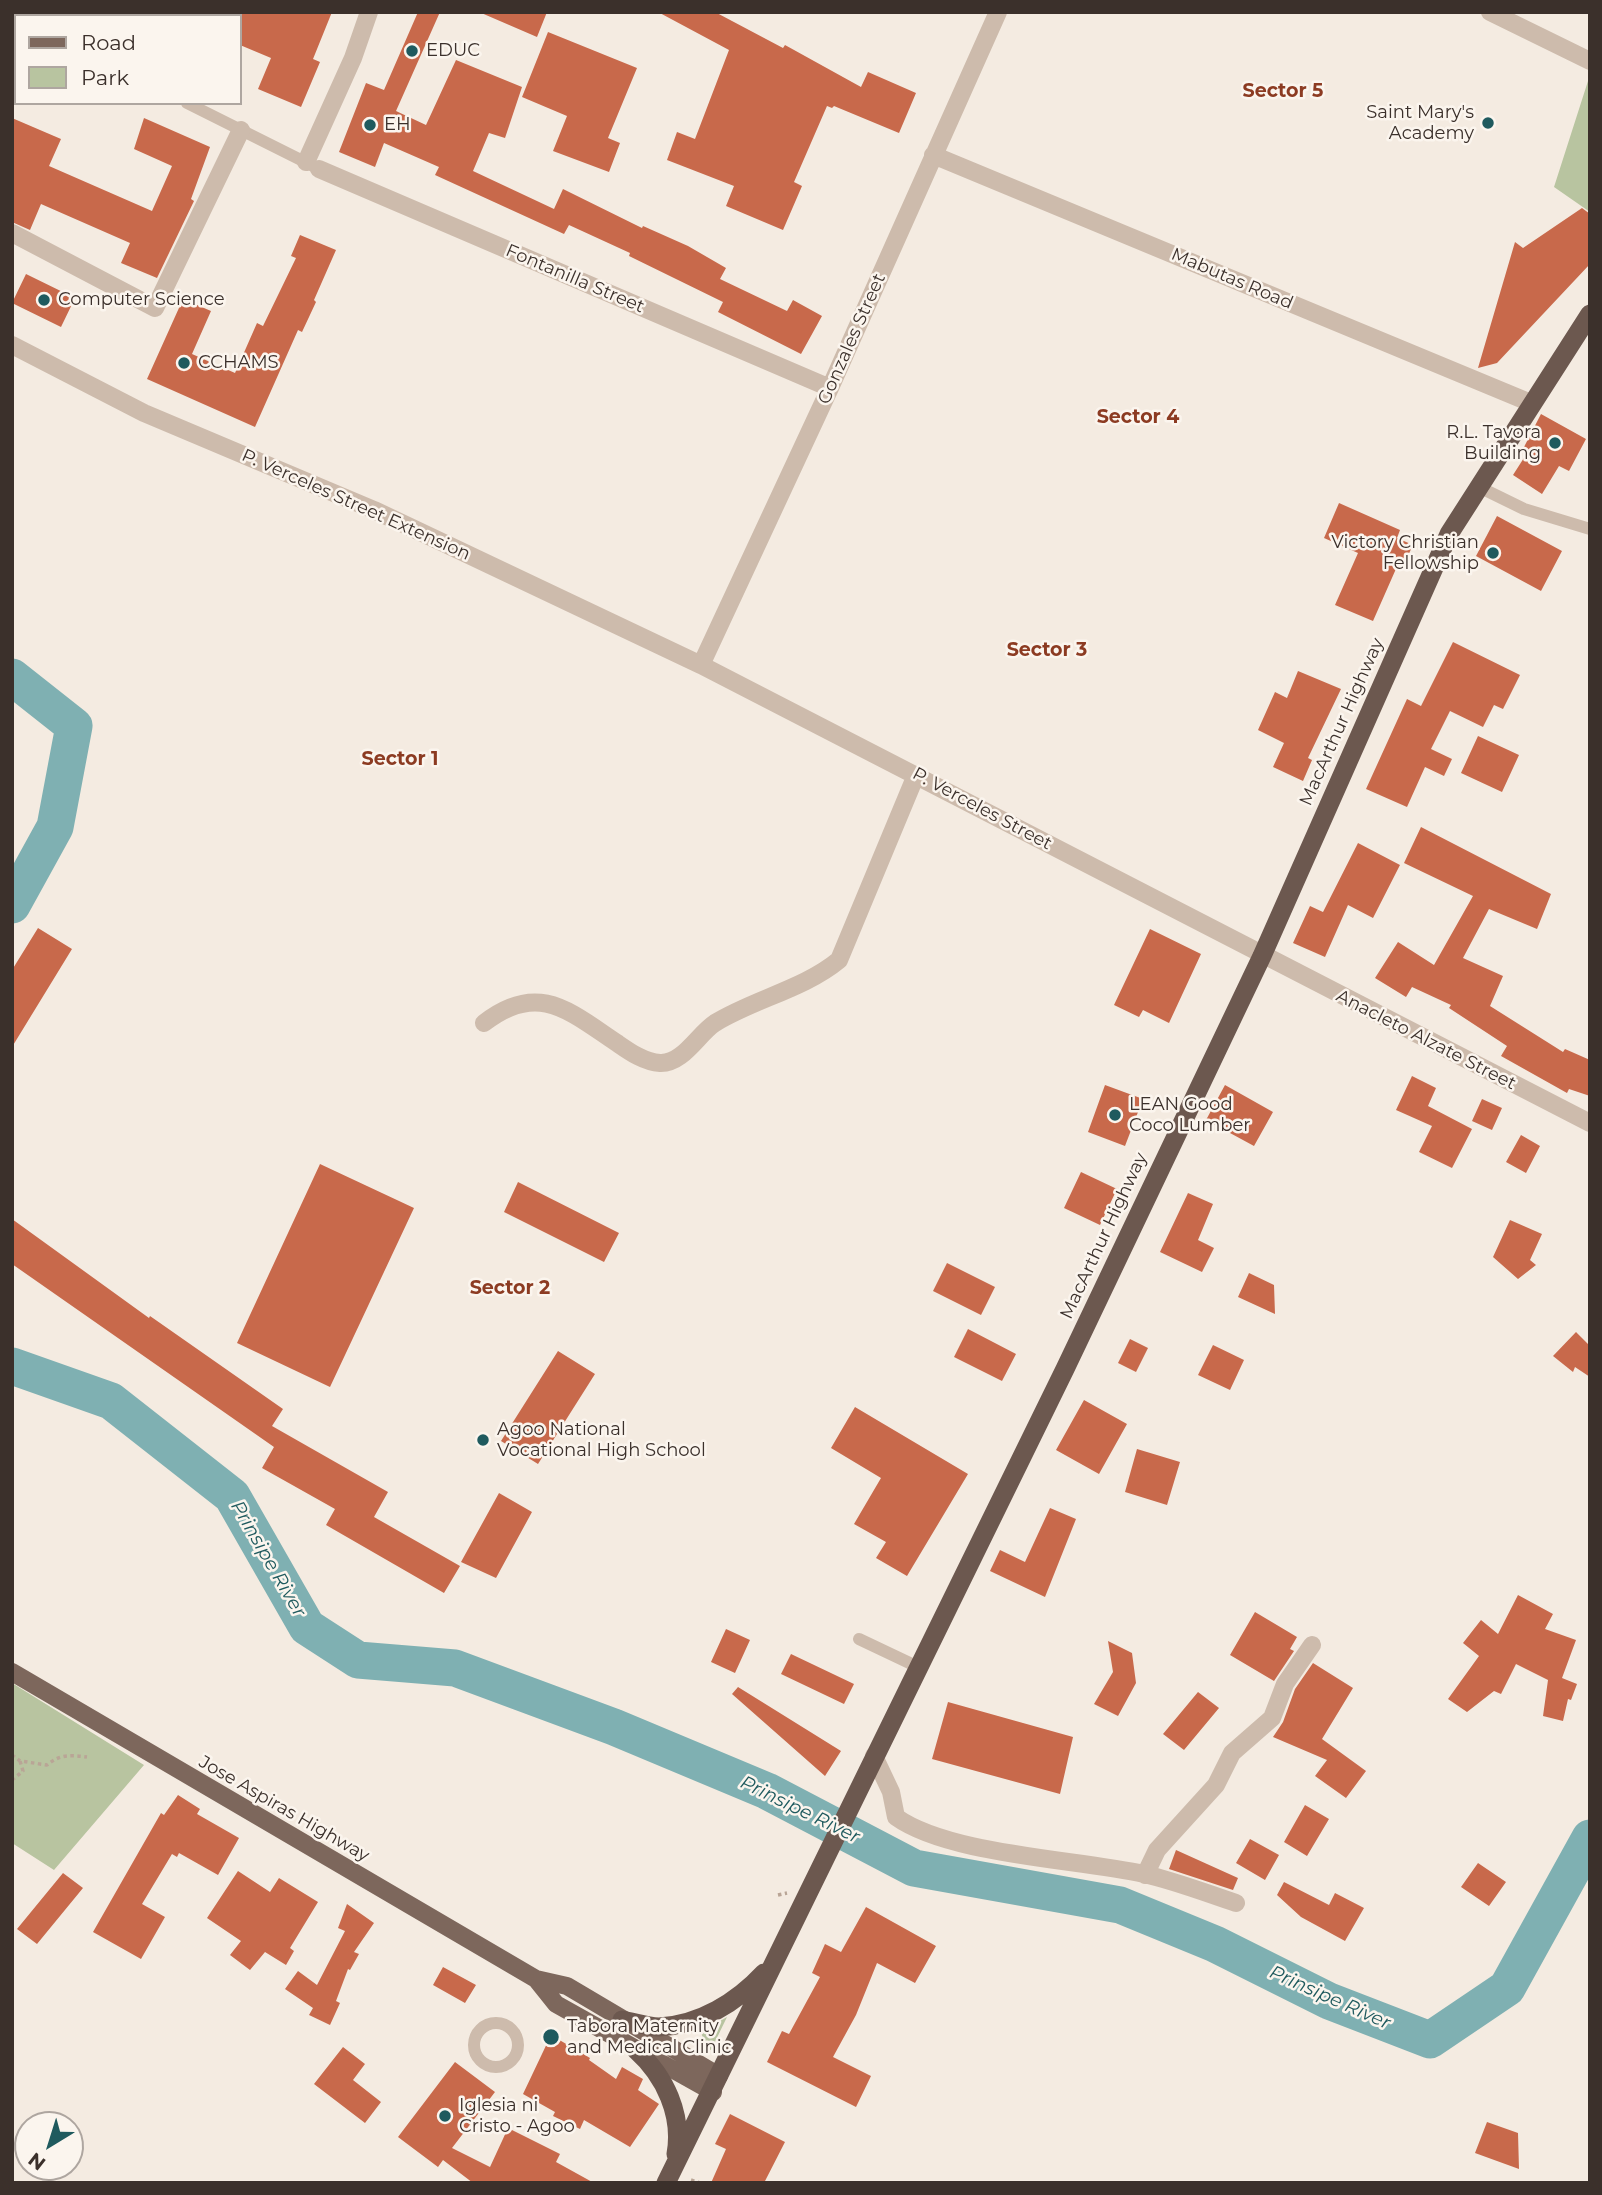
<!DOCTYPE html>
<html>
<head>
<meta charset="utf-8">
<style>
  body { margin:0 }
  #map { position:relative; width:1602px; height:2195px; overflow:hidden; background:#f4ebe1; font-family:Montserrat,sans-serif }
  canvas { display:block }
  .frame { position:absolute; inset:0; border:14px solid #3b302b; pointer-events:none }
  .legend { position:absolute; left:14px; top:14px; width:228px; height:91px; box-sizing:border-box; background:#fbf5ee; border:2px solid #aea6a0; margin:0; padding:9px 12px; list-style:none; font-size:21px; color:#3b302b }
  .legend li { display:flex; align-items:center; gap:14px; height:35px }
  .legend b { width:35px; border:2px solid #aea6a0 }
  .north { position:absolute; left:14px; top:2111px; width:70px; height:70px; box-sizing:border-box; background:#fbf5ee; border:2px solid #aea6a0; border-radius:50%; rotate:218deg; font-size:19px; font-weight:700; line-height:28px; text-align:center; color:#3b302b }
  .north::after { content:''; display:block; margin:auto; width:24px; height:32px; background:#1f5a5e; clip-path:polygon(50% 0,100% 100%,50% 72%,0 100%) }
</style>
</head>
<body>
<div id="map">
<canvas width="1602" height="2195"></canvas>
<div class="frame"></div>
<ul class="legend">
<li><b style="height:9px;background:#7d675c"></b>Road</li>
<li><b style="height:19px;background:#b8c4a0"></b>Park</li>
</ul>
<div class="north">N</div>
</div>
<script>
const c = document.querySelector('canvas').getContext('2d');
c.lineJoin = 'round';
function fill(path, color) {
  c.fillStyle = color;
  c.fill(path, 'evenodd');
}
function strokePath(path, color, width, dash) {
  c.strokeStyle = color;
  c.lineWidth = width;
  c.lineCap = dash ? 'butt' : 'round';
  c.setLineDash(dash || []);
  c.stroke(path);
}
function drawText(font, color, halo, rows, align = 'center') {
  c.font = font + ' Montserrat,sans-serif';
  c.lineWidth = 5;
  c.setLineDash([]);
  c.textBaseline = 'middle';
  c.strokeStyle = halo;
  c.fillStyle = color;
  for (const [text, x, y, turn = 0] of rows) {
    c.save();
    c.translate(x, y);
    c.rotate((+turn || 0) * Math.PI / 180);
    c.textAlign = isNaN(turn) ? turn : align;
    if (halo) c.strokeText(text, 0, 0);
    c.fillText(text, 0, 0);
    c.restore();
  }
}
const green = new Path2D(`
  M1588,81L1590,82V212L1554,187Z
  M12,1683L144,1765L54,1870L12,1843Z
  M727,2017L711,2050L706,2048L701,2032Z`);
const river = new Path2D(`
  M12,677L74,726L55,827L12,905
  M12,1366L111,1401L232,1496L307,1627L358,1660L455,1668L614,1727L767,1791L914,1868L1120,1905L1215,1944L1329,2001L1430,2040L1507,1988L1590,1838`);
const building = new Path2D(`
  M240,12H332L313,59L320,62L301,107L258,89L271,58L240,45Z
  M418,12H440L396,111L426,125L456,60L522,87L505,138L489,133L473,171L554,209L563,189L642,228L643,226L688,246L726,268L720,279L787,311L793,300L822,316L801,354L718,312L723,302L629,256L630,253L569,225L564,234L435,175L439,167L384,143L375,167L339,152L366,83L384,90Z
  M479,12H547L537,37Z
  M658,12H715L783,48L785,45L861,87L868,72L916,93L899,133L834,106L832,108L827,106L794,182L802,186L783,230L726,206L734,186L667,160L677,132L695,139L729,50Z
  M548,32L637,68L608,138L620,143L609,172L553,151L567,116L522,97Z
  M12,118L61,139L49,166L152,211L172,166L134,149L144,118L210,147L191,199L194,201L157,278L121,263L130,243L41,204L30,230L12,222Z
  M1582,208L1590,214V264L1497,363L1478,368L1515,242L1523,248Z
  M300,235L336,250L314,300L316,302L302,332L298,330L255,427L147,379L183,299L211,311L192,354L235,373L257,323L263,326L296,258L291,256Z
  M26,274L75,298L61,327L12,303Z
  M1541,414L1586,439L1569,471L1559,466L1542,494L1513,475L1529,450L1524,447Z
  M1339,503L1400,530L1397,538L1413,545L1404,564L1399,562L1373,621L1335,605L1358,553L1324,538Z
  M1497,516L1562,551L1541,591L1476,556Z
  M1453,642L1520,675L1503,709L1494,705L1483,727L1450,711L1431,749L1452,759L1444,776L1425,767L1407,807L1366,789L1407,699L1421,706Z
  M1298,671L1341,689L1308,758L1312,760L1303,781L1273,767L1284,743L1258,730L1275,692L1287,698Z
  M1478,736L1519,755L1502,792L1461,773Z
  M1421,827L1551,894L1537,929L1489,909L1463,958L1503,976L1490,1006L1563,1052L1565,1049L1590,1060V1096L1569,1089L1567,1093L1501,1056L1507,1046L1449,1008L1451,1005L1412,987L1406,997L1375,978L1398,942L1434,965L1473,896L1404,863Z
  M1358,843L1400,865L1373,918L1348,905L1325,957L1293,943L1310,906L1323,912Z
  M38,928L72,949L12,1047V970Z
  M1150,929L1201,954L1169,1023L1143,1010L1139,1017L1114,1005Z
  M1412,1076L1436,1088L1428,1106L1472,1129L1452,1168L1419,1152L1432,1126L1396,1110Z
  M1105,1085L1143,1099L1125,1146L1088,1132Z
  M1225,1085L1273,1112L1254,1146L1206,1120Z
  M1482,1099L1502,1108L1492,1130L1472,1121Z
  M1521,1135L1540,1146L1526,1173L1506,1162Z
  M320,1164L414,1208L330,1387L237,1343Z
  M1081,1172L1117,1189L1100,1225L1064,1208Z
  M518,1182L619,1233L604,1262L504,1212Z
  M1188,1193L1213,1204L1198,1240L1214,1248L1202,1272L1160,1252Z
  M12,1219L149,1318L150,1316L283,1409L272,1426L388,1492L374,1517L460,1566L444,1593L326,1525L335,1509L262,1468L274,1447L12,1264Z
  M1510,1220L1542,1234L1530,1260L1536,1265L1518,1279L1493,1257Z
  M947,1263L995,1287L981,1315L933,1291Z
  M1249,1273L1274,1285L1275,1314L1238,1297Z
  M968,1329L1016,1354L1002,1381L954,1357Z
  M1576,1332L1590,1346V1377L1575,1367L1573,1372L1553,1356Z
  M1130,1339L1148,1348L1136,1372L1118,1363Z
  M1213,1345L1244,1360L1230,1390L1198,1375Z
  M558,1351L595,1374L538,1464L501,1441Z
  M1084,1400L1127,1424L1099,1474L1056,1450Z
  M855,1407L968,1474L907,1576L876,1558L886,1542L854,1524L881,1478L831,1448Z
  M1137,1449L1180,1462L1167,1505L1125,1492Z
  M499,1493L532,1512L496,1578L461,1562Z
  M1050,1508L1076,1519L1045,1597L990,1571L1000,1550L1025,1562Z
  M1518,1595L1553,1614L1545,1629L1576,1640L1562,1678L1577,1684L1571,1700L1568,1699L1563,1721L1543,1716L1548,1680L1516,1664L1501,1694L1494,1691L1467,1712L1448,1699L1479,1656L1463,1643L1481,1620L1498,1634Z
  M1255,1612L1297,1637L1290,1649L1294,1651L1274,1681L1230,1655Z
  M726,1629L750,1640L735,1673L711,1662Z
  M1108,1641L1132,1653L1136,1683L1118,1716L1094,1704L1113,1672Z
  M791,1654L854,1684L844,1704L781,1674Z
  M1313,1663L1353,1688L1322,1739L1366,1771L1346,1798L1315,1776L1327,1760L1273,1737L1283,1722L1295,1689Z
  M738,1687L841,1751L825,1776L732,1694Z
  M1198,1692L1219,1708L1184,1750L1163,1734Z
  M948,1702L1073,1737L1060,1794L932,1759Z
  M178,1795L200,1809L197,1814L239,1838L218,1875L179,1853L177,1857L172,1854L142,1904L165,1917L141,1959L93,1932L161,1813L164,1815Z
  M1305,1805L1329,1819L1307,1856L1284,1842Z
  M1250,1839L1279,1855L1265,1880L1236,1863Z
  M1176,1850L1238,1878L1233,1890L1169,1869Z
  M1478,1863L1506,1882L1489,1906L1461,1887Z
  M238,1871L270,1892L279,1878L318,1902L290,1948L294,1951L286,1965L265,1952L250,1970L230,1955L241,1941L207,1918Z
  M63,1873L83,1888L37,1944L17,1929Z
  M1284,1882L1329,1905L1335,1893L1364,1908L1345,1941L1301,1917L1277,1895Z
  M347,1904L374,1923L354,1952L359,1954L350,1970L348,1969L336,2001L340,2003L330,2025L309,2015L313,2008L285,1989L298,1971L317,1985L345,1931L338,1928Z
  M866,1907L936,1946L915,1983L877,1963L856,2015L833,2057L871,2076L856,2107L767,2062L782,2031L789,2034L820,1977L812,1973L825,1944L841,1952Z
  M443,1967L476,1985L465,2003L433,1985Z
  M551,2035L590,2058L589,2060L616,2079L622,2067L643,2079L638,2090L659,2104L630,2147L584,2120L580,2129L553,2116L555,2112L523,2094Z
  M343,2047L365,2064L353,2080L381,2102L365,2123L314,2084Z
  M455,2062L495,2092L452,2148L490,2167L508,2128L560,2154L556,2162L594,2183H473L443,2160L438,2167L398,2137Z
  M730,2114L785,2142L764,2183H711L726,2149L715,2144Z
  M1487,2122L1518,2133L1519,2169L1475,2153Z`);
const path = new Path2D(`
  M12,1755L20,1761L47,1765C60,1754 71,1755 87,1757
  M12,1780L23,1771L20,1761
  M778,1895L787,1893
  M691,2180L700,2183`);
const service = new Path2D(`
  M12,16L16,17
  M187,103L313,166
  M1479,487L1524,509L1590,529
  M859,1639L918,1667
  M474 2045a22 22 0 1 1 44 0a22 22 0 1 1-44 0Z`);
const minor = new Path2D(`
  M933,155L1531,403
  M306,162L353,58L369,12
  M319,169L830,388
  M12,233L155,308L241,130
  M12,345L144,413L374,510L701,665L1590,1123
  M701,665L830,388L998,12
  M484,1023C538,981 569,1011 617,1043C630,1052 644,1062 660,1063C683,1064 698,1034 715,1023C754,999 804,989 839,960L916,775
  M874,1756L891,1792L896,1817C949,1855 1077,1859 1144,1874C1175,1881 1206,1893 1236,1903
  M1145,1875L1157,1850L1216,1785L1232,1753L1272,1718L1285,1684L1312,1645`);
const tertiary = new Path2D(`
  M1490,12L1590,61`);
const primary = new Path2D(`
  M12,1672L536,1979L567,1986L719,2076
  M536,1979L556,2004L713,2092`);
const trunk = new Path2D(`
  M622,2020C634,2022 647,2027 659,2027C700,2025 737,2002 764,1973
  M636,2050C665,2076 683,2115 676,2154
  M666,2183L1065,1369L1262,956L1449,534L1590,314`);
const markers = [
  [412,51,7,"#1f5a5e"],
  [1488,123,7,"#1f5a5e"],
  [370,125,7,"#1f5a5e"],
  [44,300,7,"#1f5a5e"],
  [184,363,7,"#1f5a5e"],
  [1555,443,7,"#1f5a5e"],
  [1493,553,7,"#1f5a5e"],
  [1115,1115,7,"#1f5a5e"],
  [483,1440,7,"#1f5a5e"],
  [551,2037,9,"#1f5a5e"],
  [445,2116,7,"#1f5a5e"]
];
const poiNames = [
  ["EDUC",426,51],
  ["Saint Mary's",1474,113,"right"],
  ["Academy",1474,134,"right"],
  ["EH",384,125],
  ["Computer Science",58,300],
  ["CCHAMS",198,363],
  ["R.L. Tavora",1541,433,"right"],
  ["Building",1541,454,"right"],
  ["Victory Christian",1479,543,"right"],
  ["Fellowship",1479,564,"right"],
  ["LEAN Good",1129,1105],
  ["Coco Lumber",1129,1126],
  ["Agoo National",497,1430],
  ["Vocational High School",497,1451],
  ["Tabora Maternity",567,2027],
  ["and Medical Clinic",567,2048],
  ["Iglesia ni",459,2106],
  ["Cristo - Agoo",459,2127]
];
const streetNames = [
  ["Fontanilla Street",575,279,23],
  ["Mabutas Road",1232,279,23],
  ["Gonzales Street",852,339,-66],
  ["P. Verceles Street Extension",356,505,24],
  ["MacArthur Highway",1342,722,-66],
  ["P. Verceles Street",982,809,28],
  ["Anacleto Alzate Street",1426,1040,27],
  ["MacArthur Highway",1104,1236,-65],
  ["Jose Aspiras Highway",284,1809,30]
];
const neighbourhoodNames = [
  ["Sector 5",1283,91],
  ["Sector 4",1138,417],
  ["Sector 3",1047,650],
  ["Sector 1",400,759],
  ["Sector 2",510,1288]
];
const waterNames = [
  ["Prinsipe River",268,1559,60],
  ["Prinsipe River",800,1810,26],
  ["Prinsipe River",1330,1998,24]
];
fill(green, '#b8c4a0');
strokePath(river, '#7fb0b2', 37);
fill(building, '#c8694b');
strokePath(path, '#b9a596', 3.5, [3.5, 3.5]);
strokePath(service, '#cdbbac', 12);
strokePath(minor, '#cdbbac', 18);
strokePath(tertiary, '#cdbbac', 18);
strokePath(primary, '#7d675c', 18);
strokePath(trunk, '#6c584f', 19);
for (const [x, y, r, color] of markers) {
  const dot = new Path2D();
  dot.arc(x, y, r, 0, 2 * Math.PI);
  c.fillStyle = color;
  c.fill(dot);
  strokePath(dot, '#fbf5ee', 2.5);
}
drawText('18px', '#3b302b', '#fbf5ee', poiNames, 'left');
drawText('18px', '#3b302b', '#fbf5ee', streetNames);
drawText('bold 19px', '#8c3b22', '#fbf5ee', neighbourhoodNames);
drawText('italic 19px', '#1f5a5e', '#fbf5ee', waterNames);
</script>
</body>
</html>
